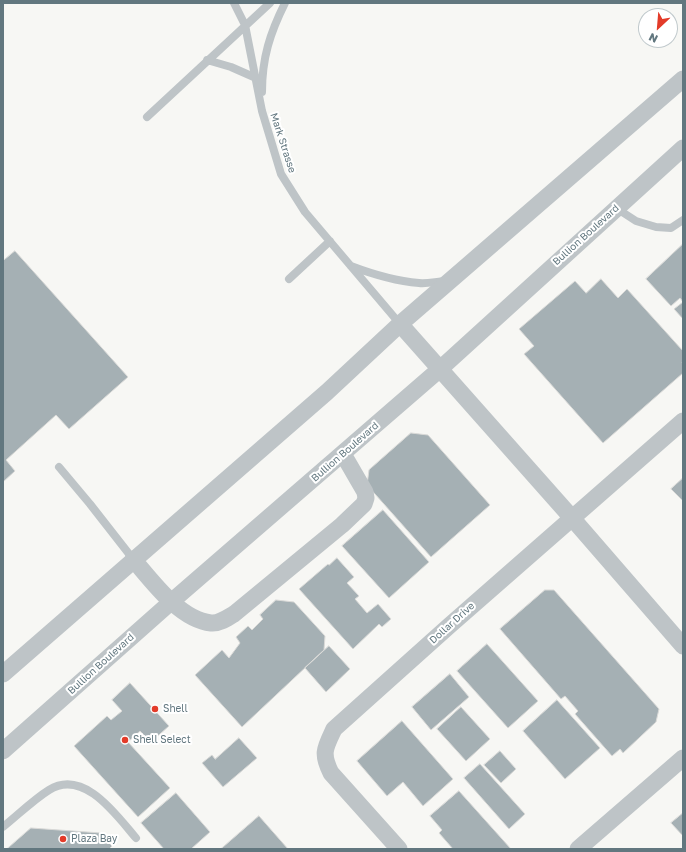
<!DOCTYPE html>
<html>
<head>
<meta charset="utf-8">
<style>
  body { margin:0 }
  #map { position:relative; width:686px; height:852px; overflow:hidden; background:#f7f7f4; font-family:"Golos Text",sans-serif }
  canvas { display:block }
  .frame { position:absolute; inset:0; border:4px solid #62777f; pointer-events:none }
  .north { position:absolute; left:638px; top:8px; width:40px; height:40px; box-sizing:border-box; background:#fff; border:1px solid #c0c9cc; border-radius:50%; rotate:206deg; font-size:11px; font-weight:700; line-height:16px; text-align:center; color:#62777f }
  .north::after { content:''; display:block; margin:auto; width:14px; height:18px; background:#e33b29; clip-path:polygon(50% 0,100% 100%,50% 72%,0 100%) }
</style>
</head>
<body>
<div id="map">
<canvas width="686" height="852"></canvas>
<div class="frame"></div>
<div class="north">N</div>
</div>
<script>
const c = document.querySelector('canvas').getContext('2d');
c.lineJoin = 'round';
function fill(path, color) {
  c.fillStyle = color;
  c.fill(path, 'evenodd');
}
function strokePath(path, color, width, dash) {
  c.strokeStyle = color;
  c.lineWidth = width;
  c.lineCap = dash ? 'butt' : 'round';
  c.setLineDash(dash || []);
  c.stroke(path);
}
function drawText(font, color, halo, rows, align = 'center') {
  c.font = font + ' "Golos Text",sans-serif';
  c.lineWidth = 4;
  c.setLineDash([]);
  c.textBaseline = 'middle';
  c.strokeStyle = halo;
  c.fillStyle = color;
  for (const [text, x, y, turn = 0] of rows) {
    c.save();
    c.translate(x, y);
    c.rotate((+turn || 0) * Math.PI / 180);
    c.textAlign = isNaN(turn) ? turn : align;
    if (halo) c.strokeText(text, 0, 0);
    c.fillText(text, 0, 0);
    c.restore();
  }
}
const building = new Path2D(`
  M683,244V319L674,309L683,302L680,298L671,306L646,279Z
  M15,251L128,377L69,429L56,415L6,460L15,471L3,482V261Z
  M601,279L618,298L627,289L683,351V361L682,362L683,364V373L603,443L524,354L534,346L519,329L575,281L586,293Z
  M411,433L428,435L490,505L431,557L367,485L369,470Z
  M683,478V501L671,489Z
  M383,510L429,562L389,598L342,546Z
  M337,558L354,577L347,583L359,596L355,599L367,613L378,604L391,619L382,627L379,624L353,649L299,589L328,564L329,565Z
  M545,590H554L659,709L656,722L623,753L620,749L612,756L575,714L578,711L565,696L561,699L500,629Z
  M276,600L294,602L325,636L324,650L242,727L195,675L222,650L229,658L240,643L236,637L248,626L252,630L263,619L260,615Z
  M487,644L538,701L508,728L457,671Z
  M329,646L350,669L326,692L305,668Z
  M450,674L469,697L431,730L412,707Z
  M130,683L169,726L151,742L140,731L128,742L170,788L138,817L74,746L107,716L111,720L122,711L112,700Z
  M557,700L600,748L565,779L523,731Z
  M461,707L490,739L466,761L437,729Z
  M402,721L453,779L423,806L403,782L387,796L357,761Z
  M239,738L257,758L223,787L202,763L212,755L215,759Z
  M500,751L516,769L501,783L484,765Z
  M480,764L525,814L509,829L464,778Z
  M459,791L511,849H453L439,833L442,830L430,816Z
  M176,793L210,832L191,849H164L141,823Z
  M683,813V836L671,823Z
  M259,816L288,849H221Z
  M31,828L101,833L112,846L109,849H7Z`);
const lane = new Path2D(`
  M234,3L245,25L262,111L281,174L305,212L400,324
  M207,60L231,67L256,78
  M262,92C262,58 270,33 285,3
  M147,117L270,3
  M616,208L636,221L656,227L671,228L683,220
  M351,266C372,274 395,281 419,283C428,284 438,281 447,281
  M289,279L330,241
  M59,467L90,504L133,559
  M3,827C18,815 33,800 49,790C84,768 117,816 136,838`);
const street = new Path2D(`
  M400,324L572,518L683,646
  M133,559C152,581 180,620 211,623C219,624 227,618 234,614L342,525L364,504L366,498L365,492L343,454
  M3,674L327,392L400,324L683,79
  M3,751L171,602L440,369L683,148
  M399,849L331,773C321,753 325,748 334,729L449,626L683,421
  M578,849L683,758`);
const markers = [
  [155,709,4,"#e33b29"],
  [125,740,4,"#e33b29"],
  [63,839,4,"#e33b29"]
];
const streetNames = [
  ["Mark Strasse",283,143,72],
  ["Bullion Boulevard",586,235,-42],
  ["Bullion Boulevard",345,452,-41],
  ["Dollar Drive",452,623,-42],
  ["Bullion Boulevard",101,664,-42]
];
const poiNames = [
  ["Shell",163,709],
  ["Shell Select",133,740],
  ["Plaza Bay",71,839]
];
fill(building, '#a5b0b4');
strokePath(building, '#d9d9d7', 1);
strokePath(lane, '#bec4c7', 8);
strokePath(street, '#bec4c7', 17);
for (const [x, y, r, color] of markers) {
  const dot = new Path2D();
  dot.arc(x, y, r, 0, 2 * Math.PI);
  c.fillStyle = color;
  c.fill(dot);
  strokePath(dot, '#fff', 1.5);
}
drawText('10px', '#62777f', '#fff', streetNames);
drawText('10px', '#62777f', '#fff', poiNames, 'left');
</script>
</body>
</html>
